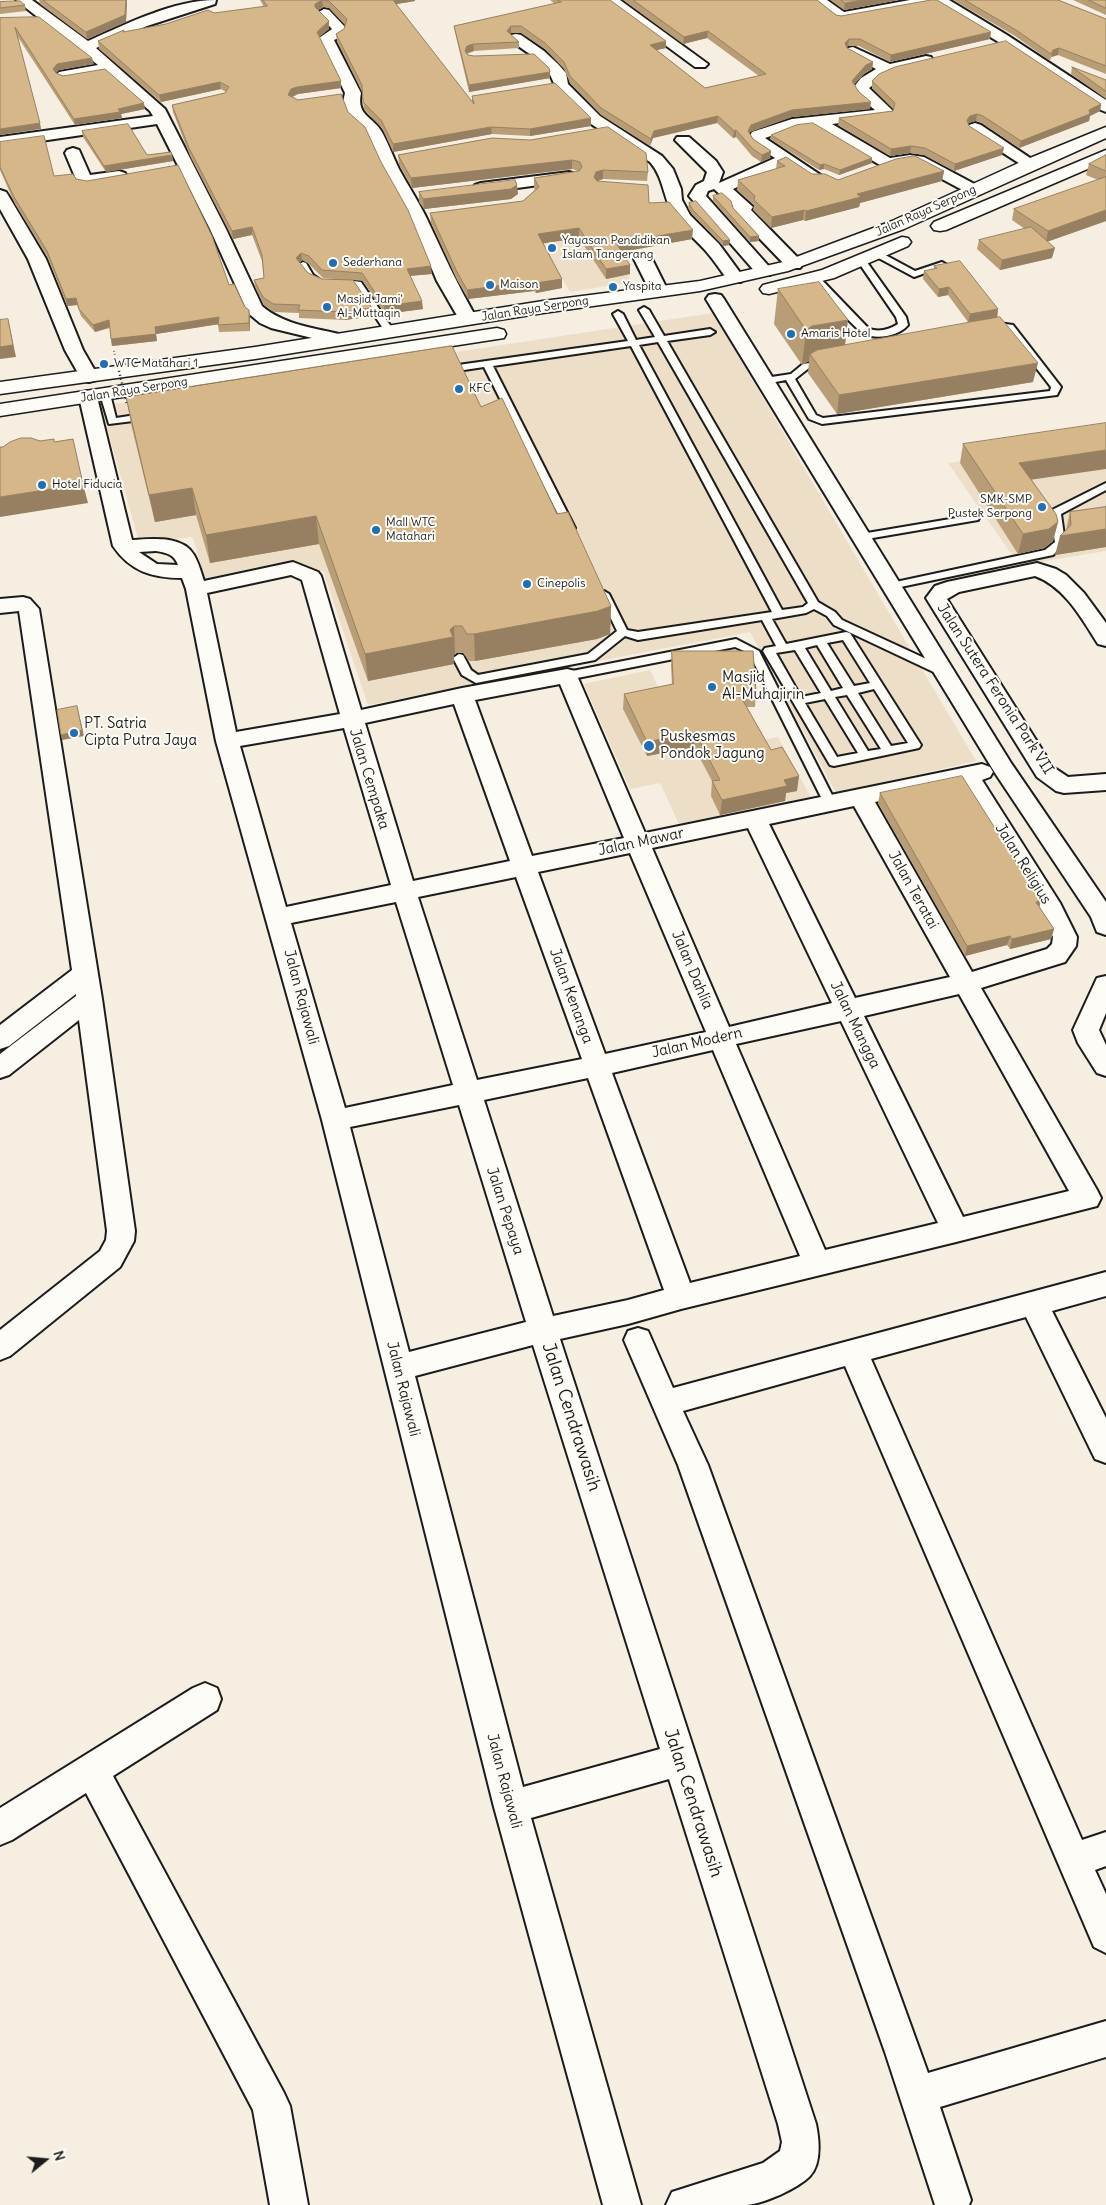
<!DOCTYPE html>
<html>
<head>
<meta charset="utf-8">
<style>
  body { margin:0 }
  #map { position:relative; width:1106px; height:2205px; overflow:hidden; background:#f5eee1; font-family:Delius,sans-serif }
  canvas { display:block }
  .north { position:absolute; left:20px; top:2135px; width:50px; height:50px; -webkit-text-stroke:4px #fdfcf7; paint-order:stroke; rotate:73deg; font-size:14px; font-weight:700; line-height:20px; text-align:center; color:#1c1c1c }
  .north::after { content:''; display:block; margin:auto; width:18px; height:22px; background:#1c1c1c; clip-path:polygon(50% 0,100% 100%,50% 72%,0 100%) }
</style>
</head>
<body>
<div id="map">
<canvas width="1106" height="2205"></canvas>
<div class="north">N</div>
</div>
<script>
const c = document.querySelector('canvas').getContext('2d');
c.lineJoin = 'round';
function fill(path, color) {
  c.fillStyle = color;
  c.fill(path, 'evenodd');
}
function strokePath(path, color, width, dash) {
  c.strokeStyle = color;
  c.lineWidth = width;
  c.lineCap = dash ? 'butt' : 'round';
  c.setLineDash(dash || []);
  c.stroke(path);
}
function drawText(font, color, halo, rows, align = 'center') {
  c.font = font + ' Delius,sans-serif';
  c.lineWidth = 4;
  c.setLineDash([]);
  c.textBaseline = 'middle';
  c.strokeStyle = halo;
  c.fillStyle = color;
  for (const [text, x, y, turn = 0] of rows) {
    c.save();
    c.translate(x, y);
    c.rotate((+turn || 0) * Math.PI / 180);
    c.textAlign = isNaN(turn) ? turn : align;
    if (halo) c.strokeText(text, 0, 0);
    c.fillText(text, 0, 0);
    c.restore();
  }
}
const built = new Path2D(`
  M596,220L632,282L570,292L552,261L486,234Z
  M713,313L976,761L836,793L750,632L368,705L323,571L208,591L193,537L139,542L101,406Z
  M1106,439V551L1019,565L948,463Z
  M650,670L691,755L778,737L812,799L680,826L660,783L630,789L584,684Z`);
const service = new Path2D(`
  M876,250L915,271L942,262L947,265L914,277L873,255V251Z
  M861,257L864,258L906,317L908,325C899,336 877,340 864,334C856,330 818,287 810,278L812,276H818L869,329C879,332 889,330 898,324L896,317L857,260Z
  M303,262L306,263L313,275L320,280V284C308,285 303,275 298,265Z
  M339,279L361,282L394,331L392,333H386L355,286L336,284V280Z
  M644,307L649,310L664,336L710,329L715,332L710,335L667,341L818,602L835,612L842,620L948,669L950,672L948,675H940L834,625L827,616L814,609L806,613L772,619L786,644L846,632L850,633L921,745L919,748L834,766L830,765L763,651L765,648L776,646L762,620L638,640L625,636L595,660L476,683L462,675L453,658L459,654L463,655L471,670L478,675L588,654L617,631L599,594L604,591L609,594L627,630L638,632L772,612L631,346L493,366L575,528L570,531L565,528L484,367L444,373L439,370L444,367L628,341L613,314L618,311L623,314L636,340L655,337L639,310ZM658,342L808,603L803,607L782,610L639,345ZM843,640L870,683L854,686L827,643ZM817,645L843,688L831,691L805,648ZM795,650L821,693L801,697L776,653ZM874,689L908,743L891,746L858,693ZM847,695L881,749L868,751L835,697ZM825,699L858,753L837,757L805,703Z
  M991,322L1013,325L1061,387L1057,395L822,424L809,419L786,380L765,384L760,381L765,378L791,374L803,364L830,360V364L809,368L795,379L816,415L823,418L1050,391L1051,387L1007,330L988,327L986,325Z
  M105,391L110,394L116,418L149,413L154,416L149,419L109,424L100,394Z
  M1106,483V490L1061,514L1065,543L1053,555L891,589L886,586L891,583L1045,550L1055,542L1050,515L1052,510Z
  M974,515L979,518L978,520L861,540L856,537L861,534Z
  M736,639L759,651L836,803L834,806H826L824,803L749,653L735,647L567,680L561,676L567,672Z`);
const minor = new Path2D(`
  M16,0H32L88,41C126,24 174,0 216,0L215,4L147,26L96,48L165,109L226,229L262,306C284,325 315,328 343,335L346,339L343,343L337,344L271,328L260,323L248,313L210,229L157,124L0,147V137L153,116L150,111L107,73L64,80L59,78L56,75L59,72L98,65Z
  M604,0H620L708,64L705,67H695Z
  M811,0H827L844,12L910,0H949L1007,35L1106,100V112L1101,110L997,41L935,4L841,21L836,20Z
  M324,9L329,10L346,28L343,36L334,40L361,93C356,117 374,116 383,134C389,145 393,157 399,169C408,186 419,202 427,219C443,253 458,286 477,319L474,323L468,324L462,323L459,319L437,281L410,217L383,169L367,133L350,119L343,102L345,93L319,38L332,29L317,13Z
  M516,34L521,35L544,51L558,64L566,73L568,84L600,116L662,156L673,169L681,189L682,200L690,215L719,244L744,278L741,282H729C721,271 714,260 705,250C696,240 684,230 676,219C663,201 665,179 650,162L588,122L556,88L548,70L534,57L511,41L509,38L511,35Z
  M853,47L890,64L926,56L931,57L933,60L931,63L887,75L869,88L890,108L893,111L890,117L832,124L890,158L910,155L924,157L980,187L982,190L980,193H968L914,164L894,167L880,165L813,126L794,128L765,138L822,176L820,179C807,183 796,172 786,165L733,189L753,207L751,210L800,260L803,264L800,268H788L734,212L732,208L733,206L714,189L708,191L706,196L773,271L770,275H758L689,196L696,185L704,181L707,172L675,140L677,137H689L716,161L723,172L719,183L775,158L754,145L749,137L752,132L792,119L875,110L860,98L853,88L861,78L876,69L848,54L846,51L848,48Z
  M975,123L981,125L1039,164L1037,167H1025L969,131L967,128L969,125Z
  M73,148L79,150L90,175L119,171L125,173L127,176L125,179C111,183 92,188 78,184L65,153L67,150Z
  M569,172L575,174L577,177L575,180L481,193L475,191L473,188L475,185L481,183Z
  M0,190L6,192L8,195L46,259L83,350L98,376L96,380L89,382L82,380L65,350L28,259L0,209Z
  M643,254L649,255L652,259L668,291L665,295H653L650,291L634,259L637,255Z
  M715,294L721,295L724,299L1011,763L1106,902V935L1097,932L1091,917L995,773L706,299L709,295Z
  M88,391L95,393L97,397L132,540C152,539 182,535 194,555C199,564 201,572 204,581L293,562L318,572L321,576L361,710L462,688L567,669L575,671L645,833L982,764L990,767L993,772L990,777L982,780L1060,903L1077,937L1076,946L1065,962L981,988L1097,1190L1101,1198L1097,1206L956,1242L681,1309L628,1324L560,1339L816,2124C819,2139 822,2163 810,2176C797,2189 765,2203 747,2205C721,2205 693,2205 666,2205L672,2192L763,2163L780,2151L782,2142L778,2124L669,1779L531,1818L641,2205H603L494,1807L322,1120L216,741L186,589L182,578C152,578 130,571 113,546L79,397L81,393ZM156,551C167,553 174,554 178,565L157,564L139,552ZM291,575L302,580L340,714L236,732L207,593ZM560,684L624,838L532,856L475,700ZM454,704L510,861L413,881L365,723ZM344,728L391,885L286,907L240,746ZM961,784L1040,911L1053,937L1052,944L1047,949L972,972L875,802ZM854,806L950,977L855,998L769,824ZM748,828L832,1003L729,1027L652,848ZM630,853L706,1032L605,1054L538,872ZM516,877L582,1059L477,1080L418,897ZM396,902L453,1085L345,1108L291,923ZM959,994L1069,1191L963,1217L864,1016ZM841,1021L938,1223L825,1250L736,1044ZM713,1050L800,1256L690,1283L612,1073ZM588,1078L664,1290L628,1300L553,1316L484,1100ZM459,1105L526,1322L409,1352L350,1127ZM533,1345L660,1749L523,1787L415,1376Z
  M1037,563L1056,569L1066,575L1084,593L1106,623V646L1098,644C1082,619 1065,587 1035,576L959,592L947,599L1053,767L1068,777L1106,774V790L1064,793L1056,791L1037,777L926,598L935,586L947,582Z
  M23,597L30,599L39,609L102,999L135,1231L134,1241L120,1267L10,1356L0,1360V1330L100,1251L106,1240L107,1231L79,1020L9,1075L0,1078V1054L76,996V994L9,1046L0,1049V1025L72,970L19,611L0,613V599Z
  M1106,976V1013L1099,1030L1106,1045V1076L1097,1073L1078,1043L1073,1030L1097,978Z
  M1106,1272V1296L1052,1311L1106,1418V1463L1095,1459L1026,1317L871,1359L1082,1840L1106,1832V1866L1095,1870L1106,1894V1953L1094,1947L845,1366L683,1411L708,1465L928,2073L1106,2021V2057L940,2107L971,2200L969,2205H935L885,2052L678,1465L624,1340L628,1331L638,1328L648,1331L673,1388Z
  M205,1683L217,1688L221,1699L217,1710L113,1776L284,2093L290,2106L308,2205H270L253,2110L86,1793L12,1840L0,1845V1808L193,1688Z`);
const primary = new Path2D(`
  M1106,127V138L904,229L788,271L700,291L543,313L255,359L0,394V382L255,347L543,301L700,281L783,262L892,221L1025,160Z
  M1106,150V161L946,230L940,231L934,230L931,226L934,222Z
  M902,237L908,238L911,242L908,246L834,278L769,294L763,293L760,289L763,285L822,270Z
  M497,328L504,330L506,334L504,338L0,416V404Z`);
const pathBridgeFar1 = new Path2D(`
  M114,351L118,369`);
const pathBridge = new Path2D(`
  M118,367L127,404`);
const wall = new Path2D(`
  M39,0H127L126,22L87,39L40,4Z
  M260,0H415V1L396,4L472,102V96L591,126L530,136L492,134L393,152L382,128L364,109L362,92L337,41L336,34L344,29L345,25L329,8L323,7L318,10L329,21V29L319,37L341,81V88L298,94L292,97L298,100L348,112L432,274L410,276L423,309L385,314L363,281L353,280L373,316L345,320L299,318V313L274,312L264,305L255,287L254,280L264,278L262,261L252,235L233,239L190,156L173,112L172,105L225,93L226,92L221,89L161,102L99,49L98,41L124,32L264,7ZM302,260L309,264L323,278L345,280L322,279L308,273L300,263Z
  M550,0H610L666,48L656,50L705,88L759,76L707,38L683,44L623,0H817L836,15L841,16L990,39L890,62L859,46H848L847,48L873,62L872,69L866,72L854,84L870,109L792,117L750,132V134L753,139L771,151L770,158L761,162L752,156L736,137L733,138L717,123L653,138L650,146L601,115L570,83L564,69L545,49L521,33H511L510,34L519,42V48L474,51L467,54L468,55L550,72V78L469,92L455,32L454,26L555,4Z
  M830,0H899L844,10Z
  M953,0H1058L1106,19V74L1058,55L1051,57L1050,61L1015,36Z
  M1073,0H1106V15Z
  M0,2L25,5L26,11L0,14Z
  M0,18L94,64L59,70L56,73L145,109L121,114L122,118L75,125L16,34L41,129Z
  M1072,67L1106,80V99L1071,74Z
  M872,81L1101,104L1100,111L1090,116L1089,121L1019,148L982,123L976,121L968,123L969,126L1002,155L954,171L924,155L910,153L890,156L838,125L839,118L893,111V109L872,88Z
  M82,131L147,155H172L173,161L106,172L83,137Z
  M771,135L872,158V163L839,175L824,169L819,170L770,139Z
  M492,138L648,172L647,181L603,179L597,181L649,203L692,239L622,252L630,274L606,279L579,238L543,243L562,288L536,293L534,291L468,299L457,280L431,223L430,213L523,201L535,190L534,188V178L578,171L572,169L412,188L399,164L398,155Z
  M0,142L54,176L76,179L229,285L245,307L249,310L250,317V331L219,332L218,324L156,334L157,341L112,346L110,328L95,332L81,316L77,305L67,306L48,258L15,204L0,170Z
  M1106,155V221L1047,242L1052,258L1000,270L977,249L979,240L1025,229L1012,220L1014,209L1098,180L1086,175L1089,164Z
  M777,161L812,174L838,180L944,171L942,181L860,203L859,207L805,221L803,220L771,228L753,210L754,205L737,190L738,180L776,169Z
  M517,185L518,194L511,199L424,209L419,202V192Z
  M713,196L733,208L759,236V241L750,242L713,201Z
  M689,203L730,240L729,245L723,246L692,214L688,208Z
  M934,266L998,309L997,318L968,322L948,295L938,297L923,279L924,271L934,269Z
  M778,289L845,345L1033,382L837,414L808,373L809,361L802,365L774,324Z
  M126,397L481,407L557,514L611,606L610,634L597,639L475,661H469L463,653H455L454,655V664L368,681L319,544L210,563L196,515L155,522L131,424Z
  M963,444L1032,480L1058,522L1053,541L1044,548L1018,554L960,463Z
  M1106,507V547L1055,555L1066,530L1070,512Z
  M672,651L756,692L755,707H747L771,750L797,791L786,793L785,801L720,815L711,796L712,781L694,747L647,756L623,709L624,694L672,685L671,666Z
  M880,793L1041,901L1039,907L1054,929L1051,939L1010,949L1007,945L965,956L878,803Z`);
const shadedWall = new Path2D(`
  M126,0H127L126,22L87,39L86,32Z
  M322,0L323,7L316,11L315,7V4Z
  M391,0H415V1L391,5Z
  M863,0H899L844,10L845,3Z
  M329,21V29L317,39V32Z
  M511,26V33L507,38V31Z
  M708,31L707,38L683,44L684,37Z
  M991,32L990,39L890,62L891,55Z
  M849,39L848,46L844,50L845,43Z
  M666,41V48L649,52L650,45Z
  M473,44L474,51L467,53L465,58V51L467,46Z
  M1059,48L1058,55L1051,57L1050,61L1053,50Z
  M92,58L94,64L59,70L54,75L53,69L57,64Z
  M873,62L872,69L866,72L851,88L852,81L866,65Z
  M550,72V78L469,92V85Z
  M341,81V88L298,94L292,97L288,95L291,89L297,87Z
  M220,82L221,89L161,102L159,95Z
  M871,102L870,109L792,117L750,132L747,138L748,131L751,125L792,110Z
  M144,103L145,109L121,114L122,118L75,125L74,119Z
  M1101,104L1100,111L1090,116L1089,121L1019,148L1021,141Z
  M977,114L976,121L968,123L967,120L970,116Z
  M718,116L717,123L653,138L650,146L651,139L654,131Z
  M591,118V126L530,136V129Z
  M40,123L41,129L0,135V129Z
  M491,127L492,134L393,152V144Z
  M736,130V137L733,138L734,131Z
  M911,146L910,153L890,156L891,149Z
  M1004,148L1002,155L954,171L955,164Z
  M771,151L770,158L761,162L762,155Z
  M172,155L173,161L106,172L104,166Z
  M872,158V163L839,175L840,170Z
  M572,160V169L412,188L411,178Z
  M824,164V169L819,170L820,165Z
  M603,170V179L595,182L594,177L596,172Z
  M944,171L942,181L860,203L859,207L805,221L806,211L857,194Z
  M517,185L518,194L511,199L424,209L423,199Z
  M804,210L803,220L771,228L772,217Z
  M1106,210V221L1046,242L1048,231Z
  M252,227V235L233,239L232,231Z
  M579,228V238L539,244L538,234Z
  M693,230L692,239L616,253V243Z
  M759,236V241L750,242V237Z
  M730,240L729,245L723,246V241Z
  M1055,248L1052,258L1000,270L1002,260Z
  M301,253L302,260L296,266V258Z
  M630,265V274L606,279V269Z
  M431,266L432,274L407,276V269Z
  M562,279V288L536,293V283Z
  M534,281V291L468,299L467,290Z
  M949,287L948,295L938,297L939,289Z
  M76,298L77,305L67,306L66,299Z
  M422,301L423,309L385,314L384,306Z
  M372,308L373,316L345,320L344,312Z
  M998,309L997,318L968,322L970,314Z
  M249,310L250,317V331L249,323Z
  M219,317L220,324L156,334L157,341L112,346L111,339L155,327Z
  M8,319L16,357L0,359V347Z
  M109,320L110,327L95,332L93,325Z
  M848,320L844,354H810L809,361L802,365L806,330L812,326Z
  M1038,363L1033,382L837,414L839,395Z
  M1106,450V469L1015,482L1019,463Z
  M83,484L88,503L0,517V497Z
  M192,488L196,515L155,522L149,495Z
  M316,516L319,544L210,563L206,535Z
  M1058,522L1053,541L1044,548L1018,554L1023,534Z
  M1106,529V547L1055,555L1060,536Z
  M611,606L610,634L597,639L475,661L474,634Z
  M454,626L455,653L454,655V664L368,681L365,654L450,630Z
  M77,706L84,736L62,740L61,735Z
  M695,732L694,747L647,756V742Z
  M799,776L797,791L786,793L785,801L720,815L722,800L784,780Z
  M1041,901L1038,911L1036,902Z
  M1054,929L1051,939L1010,949L1012,939Z
  M1010,936L1007,945L965,956L967,946Z`);
const building = new Path2D(`
  M43,0H126L125,15L86,32Z
  M263,0H393L474,104L472,96L555,83L591,118L530,129L491,127L393,144L381,120L363,102L362,85L336,34L344,29L347,19L329,1L322,0L315,4V7L329,21L317,32L341,81L297,87L291,89L288,95L298,100L341,94L348,112L365,127L381,162L408,210L431,266L407,269L422,301L384,306L362,273L322,270L309,256L301,253L296,258L308,273L322,279L353,280L372,308L344,312L298,310L300,305L273,304L263,297L254,280L264,278L262,255L252,227L232,231L189,148L172,105L225,93L229,87L220,82L159,95L98,41L124,30L123,32L166,24L208,10L214,13L267,6Z
  M558,0H610L666,41L650,45L705,88L766,74L708,31L684,37L633,0H817L836,15L841,16L931,0H937L991,32L891,55L860,39H849L845,43L847,48L873,62L866,65L852,81L859,92L871,102L792,110L751,125L748,131L753,139L771,151L762,155L753,149L736,130L734,131L718,116L654,131L651,139L601,108L570,76L564,62L545,43L521,26H511L507,31L519,42L473,44L467,46L465,51L468,55L474,56L534,54L549,68L550,72L469,85L454,26L561,2Z
  M841,0H863L845,3Z
  M965,0H1058L1106,19V66L1059,48L1053,50L1051,54L1016,30Z
  M1089,0H1106V8Z
  M20,1L25,5L0,8V2Z
  M39,17L92,58L57,64L53,69L56,73L63,76L105,69L144,103L118,109L120,112L74,119L15,27L40,123L0,129V18Z
  M1006,41L1101,104L1089,110L1090,114L1021,141L983,116L977,114L970,116L967,120L969,126L1004,148L955,164L925,148L911,146L891,149L839,118L893,111L895,103L872,81L879,74L895,67Z
  M1072,67L1106,80V91Z
  M813,123L872,158L840,170L824,164L820,165L771,135L796,125Z
  M128,124L147,155L171,152L172,155L104,166L82,131Z
  M608,127L646,153L648,172L603,170L596,172L594,177L597,181L648,185L649,203L669,202L693,230L616,243L630,265L606,269L579,228L538,234L562,279L536,283L534,281L467,290L456,270L430,213L523,201L539,187L534,178L579,171L582,167L580,162L572,160L411,178L398,155L492,138L530,140Z
  M44,136L54,176L73,174L76,179L87,181L178,165L212,236L229,285L234,284L245,307L249,310V323L218,325L219,317L155,327L156,334L111,339L109,320L93,325L79,309L76,298L66,299L47,251L14,197L0,167V142Z
  M1106,155V171L1089,164Z
  M915,156L944,171L857,194L861,197L806,211L804,210L772,217L754,200L755,196L738,180L785,166L777,161L786,157L812,174H825L838,180L896,159Z
  M1106,177V210L1048,231L1014,209Z
  M515,180L517,185L511,189L423,199L419,192Z
  M722,193L731,201L733,208L759,236L750,237L713,196Z
  M696,201L730,240L723,241L692,209L689,203Z
  M1031,227L1055,248L1002,260L979,240Z
  M960,261L998,309L970,314L949,287L939,289L924,271L937,268L934,266Z
  M819,282L848,320L812,326L806,330L778,289Z
  M1000,317L1038,363L839,395L810,354L817,350Z
  M8,319L13,345L0,347V320Z
  M452,346L481,407L502,398L557,514L568,512L611,606L598,611L474,634H467L462,626H454L450,630L453,637L365,654L316,516L206,535L192,488L149,495L126,397Z
  M1106,423V450L1019,463L1056,514L1058,522L1049,529L1023,534L963,444Z
  M21,438H31L40,441L54,439V442L73,439L83,484L0,497V447H3L10,442Z
  M1106,507V529L1060,536L1071,525L1070,512Z
  M672,651H753L756,692H738L771,750L782,747L799,776L784,780L787,786L722,800L712,781L720,780L695,732L647,742L624,694L673,684Z
  M77,706L82,730L61,735L57,710Z
  M962,776L1041,901L1036,902L1054,929L1012,939L1010,936L967,946L880,793Z`);
const markers = [
  [552,248,5,"#1f6fb2"],
  [333,263,5,"#1f6fb2"],
  [490,285,5,"#1f6fb2"],
  [613,287,5,"#1f6fb2"],
  [327,307,5,"#1f6fb2"],
  [791,334,5,"#1f6fb2"],
  [104,364,5,"#1f6fb2"],
  [459,389,5,"#1f6fb2"],
  [42,485,5,"#1f6fb2"],
  [1042,507,5,"#1f6fb2"],
  [376,530,5,"#1f6fb2"],
  [527,584,5,"#1f6fb2"],
  [712,687,5,"#1f6fb2"],
  [74,733,5,"#1f6fb2"],
  [649,746,6,"#1f6fb2"]
];
const farStreetnames = [
  ["Jalan Raya Serpong",926,211,-24],
  ["Jalan Raya Serpong",535,309,-9],
  ["Jalan Raya Serpong",134,390,-9]
];
const farPoinames = [
  ["Yayasan Pendidikan",562,241],
  ["Islam Tangerang",562,255],
  ["Sederhana",343,263],
  ["Maison",500,285],
  ["Yaspita",623,287],
  ["Masjid Jami'",337,300],
  ["Al-Muttaqin",337,314],
  ["Amaris Hotel",801,334],
  ["WTC Matahari 1",114,364],
  ["KFC",469,389],
  ["Hotel Fiducia",52,485],
  ["SMK-SMP",1032,500,"right"],
  ["Pustek Serpong",1032,514,"right"],
  ["Mall WTC",386,523],
  ["Matahari",386,537],
  ["Cinepolis",537,584]
];
const poiNames = [
  ["Masjid",722,678],
  ["Al-Muhajirin",722,695],
  ["PT. Satria",84,724],
  ["Cipta Putra Jaya",84,741],
  ["Puskesmas",660,737],
  ["Pondok Jagung",660,754]
];
const streetNames = [
  ["Jalan Sutera Feronia Park VII",995,689,57],
  ["Jalan Cempaka",369,779,73],
  ["Jalan Mawar",641,842,-12],
  ["Jalan Religius",1023,864,58],
  ["Jalan Teratai",913,890,61],
  ["Jalan Dahlia",692,970,67],
  ["Jalan Kenanga",571,996,70],
  ["Jalan Rajawali",301,997,75],
  ["Jalan Mangga",855,1025,64],
  ["Jalan Modern",697,1043,-13],
  ["Jalan Pepaya",505,1211,72],
  ["Jalan Rajawali",403,1389,76],
  ["Jalan Rajawali",504,1781,75]
];
const nearStreetnames = [
  ["Jalan Cendrawasih",571,1417,72],
  ["Jalan Cendrawasih",693,1803,72]
];
fill(built, '#ecdec7');
strokePath(service, '#1c1c1c', 4);
strokePath(minor, '#1c1c1c', 4);
strokePath(primary, '#1c1c1c', 3);
fill(service, '#fdfcf7');
fill(minor, '#fdfcf7');
fill(primary, '#fdfcf7');
strokePath(pathBridgeFar1, '#1c1c1c', 2, [0.5, 2.5]);
strokePath(pathBridge, '#1c1c1c', 2.5, [1, 3]);
fill(wall, '#b89d77');
fill(shadedWall, '#968061');
fill(building, '#d6b78a');
strokePath(building, '#968061', 1);
for (const [x, y, r, color] of markers) {
  const dot = new Path2D();
  dot.arc(x, y, r, 0, 2 * Math.PI);
  c.fillStyle = color;
  c.fill(dot);
  strokePath(dot, '#fdfcf7', 2);
}
drawText('12px', '#1c1c1c', '#fdfcf7', farStreetnames);
drawText('12px', '#1c1c1c', '#fdfcf7', farPoinames, 'left');
drawText('15px', '#1c1c1c', '#fdfcf7', poiNames, 'left');
drawText('15px', '#1c1c1c', '#fdfcf7', streetNames);
drawText('18px', '#1c1c1c', '#fdfcf7', nearStreetnames);
</script>
</body>
</html>
